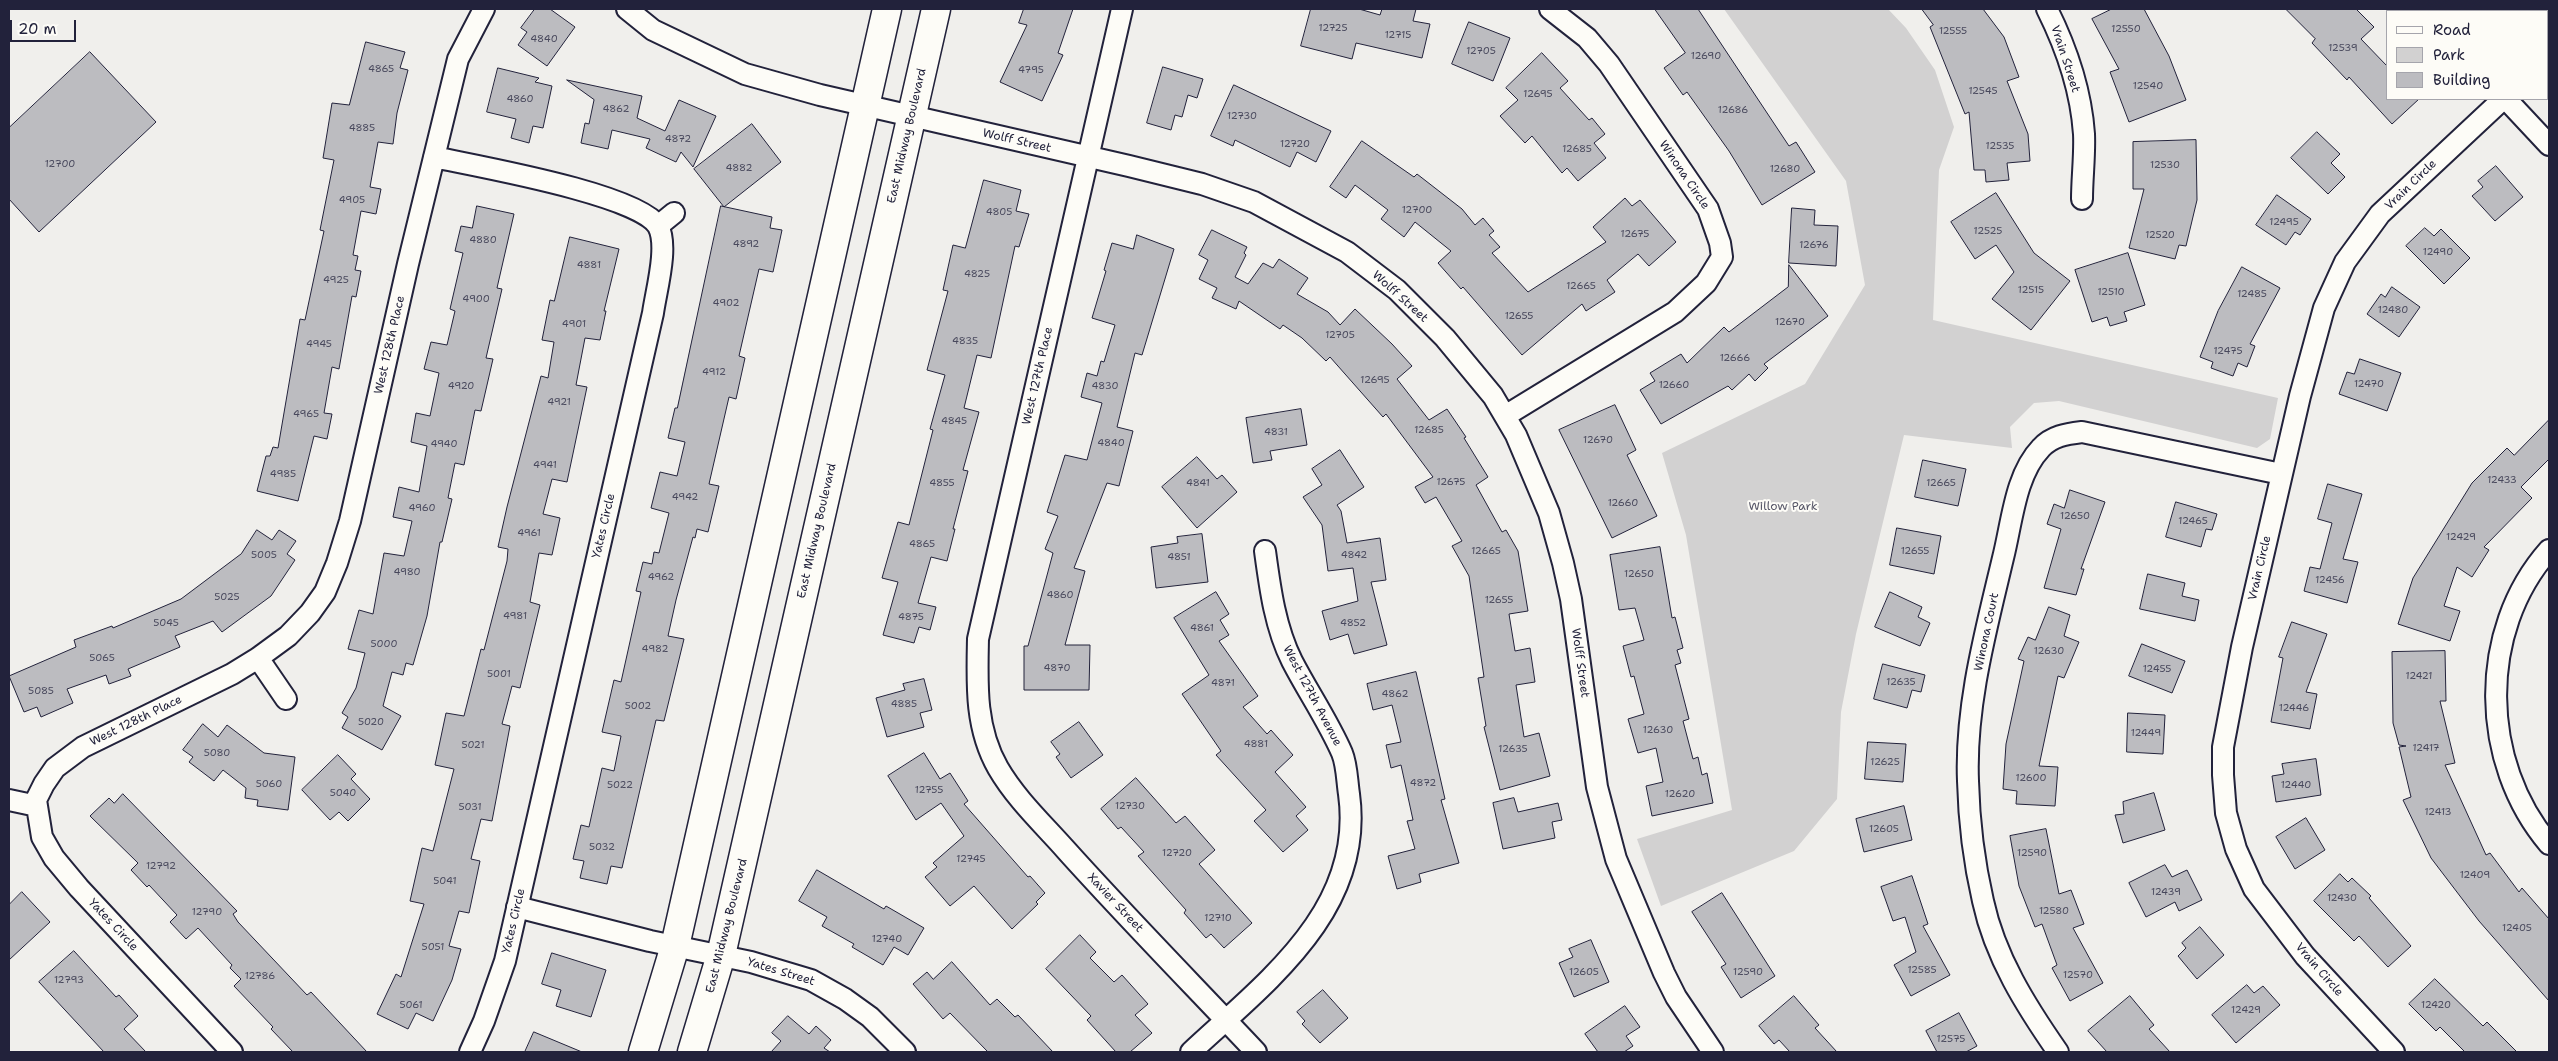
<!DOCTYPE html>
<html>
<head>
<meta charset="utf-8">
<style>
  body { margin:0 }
  #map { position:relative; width:2558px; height:1061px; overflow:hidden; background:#f0efec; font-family:"Shantell Sans",sans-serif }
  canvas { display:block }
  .frame { position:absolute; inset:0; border:10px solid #22223b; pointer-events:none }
  .legend { position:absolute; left:2386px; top:10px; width:162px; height:90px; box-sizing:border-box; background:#fdfcf7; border:1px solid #a5a5ac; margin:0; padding:6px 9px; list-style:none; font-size:15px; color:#22223b }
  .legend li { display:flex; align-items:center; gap:10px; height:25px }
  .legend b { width:25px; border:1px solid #a5a5ac }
  .scale { position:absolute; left:10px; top:20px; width:66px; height:22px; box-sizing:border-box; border:2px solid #22223b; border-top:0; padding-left:6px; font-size:15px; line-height:18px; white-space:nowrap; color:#22223b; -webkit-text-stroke:4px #fdfcf7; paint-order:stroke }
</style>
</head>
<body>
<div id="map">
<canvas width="2558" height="1061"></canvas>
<div class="frame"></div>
<ul class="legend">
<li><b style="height:6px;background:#fdfcf7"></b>Road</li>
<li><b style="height:14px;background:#d2d1d1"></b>Park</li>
<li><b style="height:14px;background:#bcbcc0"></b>Building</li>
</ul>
<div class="scale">20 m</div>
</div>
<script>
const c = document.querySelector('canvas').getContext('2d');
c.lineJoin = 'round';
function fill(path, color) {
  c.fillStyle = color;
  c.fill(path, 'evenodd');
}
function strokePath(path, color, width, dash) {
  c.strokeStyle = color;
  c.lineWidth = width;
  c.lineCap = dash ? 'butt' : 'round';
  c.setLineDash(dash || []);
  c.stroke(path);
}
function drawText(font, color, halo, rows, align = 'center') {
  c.font = font + ' "Shantell Sans",sans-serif';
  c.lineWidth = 4;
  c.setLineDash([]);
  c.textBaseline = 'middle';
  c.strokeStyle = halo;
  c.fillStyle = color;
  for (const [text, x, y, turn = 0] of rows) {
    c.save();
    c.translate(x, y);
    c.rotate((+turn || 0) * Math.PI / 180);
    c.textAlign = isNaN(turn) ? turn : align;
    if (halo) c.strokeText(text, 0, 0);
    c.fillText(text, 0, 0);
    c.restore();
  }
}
const green = new Path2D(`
  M1724,9H1888L1906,28L1935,70L1954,127L1939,170L1933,320L2278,398L2270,439L2257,448L2059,401L2034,403L2010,427L2012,448L1904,435L1856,634L1841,712L1837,799L1794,851L1661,906L1637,839L1732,810L1686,535L1662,453L1805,384L1865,285L1846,181Z`);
const building = new Path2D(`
  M535,9H550L575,27L547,66L518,45L527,32L521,28Z
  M1024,9H1073L1058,53L1063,55L1042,101L1000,82L1027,25L1019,23Z
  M1311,9H1359L1380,15L1382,9H1416L1413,21L1430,24L1422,58L1356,43L1352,59L1301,46Z
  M1655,9H1698L1789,146L1796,142L1815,172L1762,205L1729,151L1687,92L1683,95L1664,68L1685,53Z
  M1922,9H1983L2004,37L2019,77L2007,81L2028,134L2030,161L2007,163L2009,180L1986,182L1985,170H1974L1969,112L1965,114L1930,27L1933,25Z
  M2112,9H2144L2169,56L2186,100L2129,122L2110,72L2119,69L2092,19Z
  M2286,9H2356L2374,27L2361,39L2387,66V99H2419L2392,124L2349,77L2347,80L2312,43L2315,39Z
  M1469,22L1510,38L1493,81L1452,64Z
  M366,42L405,52L400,68L408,70L397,113L393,144L378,142L370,187L381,189L376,214L361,211L353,255L358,256L355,270L361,271L356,297L352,296L339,369L332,367L324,413L332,414L327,439L314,436L298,501L257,491L266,456H270L273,447L278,448L300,319L305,320L324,231L320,230L334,160L323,158L332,103L349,105Z
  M90,52L156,122L39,232L9,199V128Z
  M1542,53L1568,81L1560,88L1589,120L1592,118L1605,134L1594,143L1606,158L1578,181L1567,168L1562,173L1532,136L1525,143L1500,116L1518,100L1506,88Z
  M1163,67L1203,79L1197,98L1188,95L1182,117L1175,115L1171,130L1147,123Z
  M498,68L539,78L535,82L552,86L543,128L533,126L529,143L511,138L516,119L487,112Z
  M567,80L642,96L637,118L665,131L679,100L716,116L693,167L681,152L676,162L646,148L650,139L612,130L608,149L581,143L585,123L589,124L594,100Z
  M1234,85L1331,131L1316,162L1297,152L1290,167L1235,140L1233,146L1211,136Z
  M752,124L781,162L724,207L694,169Z
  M2317,132L2340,154L2331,163L2345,177L2328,194L2291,158Z
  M2196,140L2197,200L2186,246L2179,245L2175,259L2129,248L2144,189H2133V142Z
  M1362,141L1414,177L1417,174L1462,209L1475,225L1483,218L1494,231L1489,235L1500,247L1492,253L1528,292L1606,242L1593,227L1625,198L1632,206L1640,200L1676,242L1649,266L1638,254L1607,280L1615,292L1586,311L1582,304L1522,355L1463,287L1461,289L1438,263L1451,251L1415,222L1404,237L1381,219L1388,210L1355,185L1346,198L1330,187Z
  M2496,166L2523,197L2495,221L2472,196L2483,187L2478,181Z
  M984,180L1021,190L1016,211L1029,214L1019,247L1015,246L991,358L977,355L964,408L979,412L963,470L968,471L953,529H955L947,561L931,557L918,603L936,607L930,630L919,627L914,643L883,635L898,582L882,578L898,522L909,525L933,430L930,429L945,375L927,370L948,291L943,290L953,245L965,248Z
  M1996,193L2034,253L2070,281L2031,330L1992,299L2014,272L1996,245L1975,259L1951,222Z
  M2277,195L2311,219L2300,235L2295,232L2286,245L2256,225Z
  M477,206L514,214L497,288L502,289L486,358L493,359L481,411L475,410L464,465L455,463L448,498L452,499L442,542H440L427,616L413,665L406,663L403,675L392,672L383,706L401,716L382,750L342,728L348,717L342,713L356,688L365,653L348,649L359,610L373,614L384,553L404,556L412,521L393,517L399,487L419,492L427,446L411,442L416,413L430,416L439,373L424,369L431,342L447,345L455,311L450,309L463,253L455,251L461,226L472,228Z
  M721,206L772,217L770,228L782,230L773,272L759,269L739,356L745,358L736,399L729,397L709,484L719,486L708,532L697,529L695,538L693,537L676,600L668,636L684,639L664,721L656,720L622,868L611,866L607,884L580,878L584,861L573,859L581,825L589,827L602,768L614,771L621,736L602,732L614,680L621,682L641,592L636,591L643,562L652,564L654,552L659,553L669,513L651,508L660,472L677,476L685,442L668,438L675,408H677Z
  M1792,208L1815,210L1814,225L1838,226L1836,266L1789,263Z
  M2425,228L2434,236L2441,229L2470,258L2444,284L2406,246Z
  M1212,230L1247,247L1244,253L1246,255L1235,277L1248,284L1263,263L1273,268L1279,259L1308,278L1297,294L1328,312L1340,325L1355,309L1392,344L1412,366L1397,379L1429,420L1447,409L1466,437L1464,438L1488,477L1476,485L1502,532L1506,530L1518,551L1528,611L1509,614L1515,651L1530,648L1535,682L1516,685L1524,737L1539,733L1550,776L1500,790L1484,727L1486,726L1478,678L1484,677L1469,576L1452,546L1462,541L1436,497L1425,503L1415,487L1433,477L1386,414L1383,417L1330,357L1326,361L1302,338L1283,325L1280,329L1239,301L1236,309L1212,298L1217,288L1199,279L1208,260L1199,255Z
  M1137,235L1174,249L1142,355L1135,353L1117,427L1133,431L1119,486L1107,483L1074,568L1085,571L1065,645H1090L1089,690H1024V646H1028L1053,553L1045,549L1058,516L1047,512L1065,455L1087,460L1102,403L1081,397L1087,373L1097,376L1101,361L1104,362L1115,325L1092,318L1106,271L1104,270L1112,243L1133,249Z
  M570,237L619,249L604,311H606L600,340L585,338L576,385L587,387L567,482L552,479L543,514L560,518L552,555L539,553L530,602L540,605L520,688L512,686L502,724L510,726L492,821L481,819L471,859L480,861L469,913L459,911L449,946L461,949L452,980L433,1021L416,1013L408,1029L377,1014L396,974L401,977L424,904L410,901L422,848L433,851L454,769L435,765L446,713L464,716L481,649L484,650L507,561L508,549L498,547L507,507L541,376L548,378L554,342L542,340L550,300L554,301Z
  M2128,253L2145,305L2124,312L2127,321L2110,326L2107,317L2092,322L2075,270Z
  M1789,265L1828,316L1764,364L1768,368L1755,381L1749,374L1732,390L1728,386L1661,424L1640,390L1655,381L1650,373L1681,354L1687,363L1724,327L1729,332L1788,287Z
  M2242,267L2280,288L2250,344L2255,346L2247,367L2238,363L2233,376L2211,368L2213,362L2200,357L2218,311Z
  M2392,287L2420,307L2399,337L2367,314L2381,294L2385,297Z
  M2360,359L2401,373L2387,411L2339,394L2347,372L2354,374Z
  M1615,405L1636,450L1627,455L1657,516L1612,538L1559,430Z
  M1301,409L1307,445L1270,451L1272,460L1253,463L1246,418Z
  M2549,420V459L2521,487L2532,498L2484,547L2489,550L2472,577L2457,567L2444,606L2460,611L2450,641L2398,624L2413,578L2472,483L2507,448L2514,455Z
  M1340,450L1364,487L1337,505L1341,511L1347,543L1380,538L1386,580L1371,582L1387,645L1354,654L1348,634L1330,640L1322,611L1358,601L1353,568L1328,571L1322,525L1303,497L1322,485L1312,469Z
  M1197,457L1217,479L1222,475L1237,492L1197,528L1162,487Z
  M1923,460L1966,469L1958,506L1915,497Z
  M2328,484L2362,494L2343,559L2358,562L2347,603L2304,591L2310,567L2320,569L2332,523L2318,519Z
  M2070,490L2105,502L2081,569H2084L2076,595L2044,588L2061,529L2047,524L2054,504L2064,508Z
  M2176,502L2217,514L2212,530L2206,529L2201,547L2166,537Z
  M1897,528L1941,536L1934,574L1890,565Z
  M257,530L272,540L279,530L296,541L287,554L295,560L271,596L222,632L213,621L175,636L180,647L128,669L131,676L109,684L106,675L67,689L73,703L41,717L37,707L24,712L9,676L76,647L74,640L112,626L113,628L181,599L241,554Z
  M1202,534L1208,582L1156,588L1151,547L1178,543L1177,537Z
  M1660,547L1672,618L1675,617L1683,648L1677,650L1681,663L1675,665L1689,719L1683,721L1693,759L1698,757L1702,775L1707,773L1713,803L1652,816L1646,786L1663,782L1656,748L1638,753L1628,719L1644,714L1634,676L1631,677L1623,646L1644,640L1635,608L1619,610L1610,555Z
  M2148,574L2185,583L2182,596L2199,600L2195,621L2140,609Z
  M1216,592L1229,614L1220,620L1229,635L1219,641L1258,696L1243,707L1267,734L1271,730L1293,755L1275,772L1306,807L1296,816L1308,830L1283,852L1254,821L1266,810L1216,755L1221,751L1182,694L1209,675L1174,618Z
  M1890,592L1922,607L1918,617L1930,623L1920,646L1875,627Z
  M2049,607L2070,615L2064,636L2079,642L2064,678L2058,676L2039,766L2058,767L2055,806L2016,804L2017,791L2003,789L2006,744L2024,661L2018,659L2028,637L2035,640Z
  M2292,622L2327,634L2306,692L2317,694L2310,729L2271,722L2283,658L2279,657Z
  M2142,644L2185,661L2172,693L2129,676Z
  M2445,651L2446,701H2440L2455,763L2445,765L2486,855L2490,853L2519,892L2522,888L2549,919V1001L2479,921L2431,858L2403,800L2411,797L2399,747L2406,746L2399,745L2393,723L2392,652Z
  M1883,664L1925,675L1921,692L1912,690L1907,708L1874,699Z
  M1416,672L1445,799L1441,800L1459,863L1419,874L1421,882L1397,889L1388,856L1415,849L1407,821L1413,820L1401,765L1391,768L1386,745L1401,742L1392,705L1373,710L1367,684Z
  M924,679L932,710L920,713L924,727L887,737L876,698L905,690L903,684Z
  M2128,713L2165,715L2163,754L2127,752Z
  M1079,722L1103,755L1071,778L1056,757L1060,754L1051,742Z
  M203,724L218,737L227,725L264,753L295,757L288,810L257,806L258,800L245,798L246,788L223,770L214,781L189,762L193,757L183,750Z
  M1868,742L1906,744L1903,782L1865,779Z
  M924,753L940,779L950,773L968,801L964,804L1028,877L1030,876L1045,893L1036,902L1038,904L1012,929L974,886L950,906L925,877L937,867L933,863L964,836L941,803L916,820L888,776Z
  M338,755L356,774L351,779L370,799L348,821L339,812L330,820L302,790Z
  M2316,759L2321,795L2276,802L2272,776L2284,774L2282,764Z
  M1136,778L1176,823L1185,816L1215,850L1199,864L1252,923L1224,948L1211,934L1206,938L1184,913L1186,910L1138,856L1144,852L1121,827L1118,829L1101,809Z
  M2154,793L2165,830L2123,843L2115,815L2124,814L2123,802Z
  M123,794L237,911L233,914L238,922L307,995L311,992L367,1052H293L271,1029L273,1027L234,986L241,979L230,968L232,965L198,928L186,939L170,922L177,915L149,885L147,887L131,870L138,863L90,816L109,798L114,803Z
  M1514,798L1518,812L1558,803L1562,820L1552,822L1555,838L1503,849L1493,803Z
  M1904,806L1912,840L1864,852L1856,819Z
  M2306,818L2325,850L2295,869L2276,837Z
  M2046,829L2059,894L2071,890L2084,924L2073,928L2103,983L2070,1001L2052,968L2057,965L2042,924L2035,927L2019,886L2010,836Z
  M2165,865L2172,877L2187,870L2202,900L2179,911L2175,902L2146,917L2129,883Z
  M817,870L884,909L886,906L924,928L908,955L894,947L883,965L852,947L854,944L822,926L827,917L799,901Z
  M2340,874L2348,882L2352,878L2371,896L2369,898L2411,946L2388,967L2359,936L2354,941L2314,901Z
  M1912,876L1928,924L1923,926L1950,975L1911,996L1894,965L1916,952L1905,917L1893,921L1881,887Z
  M22,892L50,922L9,960V905Z
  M1722,893L1775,976L1741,998L1721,967L1726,964L1692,912Z
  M2200,927L2224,955L2197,979L2178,956L2186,948L2182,943Z
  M1080,935L1096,952L1090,958L1114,982L1122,975L1148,1004L1135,1015L1152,1033L1130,1052H1116L1087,1020L1091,1016L1046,969Z
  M1591,940L1609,982L1574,997L1559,963L1573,957L1569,949Z
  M74,951L116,997L119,995L138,1016L124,1029L146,1052H104L39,982Z
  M552,953L606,970L591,1017L556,1006L561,990L542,984Z
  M952,962L990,1005L997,999L1015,1017L1018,1015L1053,1052H988L950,1013L943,1019L913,984L927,972L933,979Z
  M2435,979L2483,1026L2487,1022L2517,1052H2465L2440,1027L2436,1031L2409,1004Z
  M2247,985L2254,993L2263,986L2280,1005L2236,1043L2212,1015Z
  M1323,990L1348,1018L1320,1043L1302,1024L1305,1021L1297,1012Z
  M1794,996L1819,1025L1815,1028L1837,1052H1790L1779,1040L1774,1044L1759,1026Z
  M2130,996L2154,1025L2149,1029L2170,1052H2107L2088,1031Z
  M1625,1006L1640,1027L1626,1036L1633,1046L1624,1052H1598L1585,1034Z
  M1959,1013L1977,1046L1966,1052H1937L1926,1031Z
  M788,1016L809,1034L816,1026L831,1040L824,1048L830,1052H771L781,1041L772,1033Z
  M534,1032L582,1052H525Z`);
const street = new Path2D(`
  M627,9L653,30L745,74L820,95L1129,166L1202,184L1254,202L1347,252L1397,290L1445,338L1493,396L1516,435L1549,513L1563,563L1571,599L1597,787L1616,859L1664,973L1676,997L1713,1052
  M1122,9L978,639C977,684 975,728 998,768C1016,799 1043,824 1066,850C1128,919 1193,985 1256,1052
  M2047,9C2066,47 2081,90 2084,134C2085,155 2082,178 2082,199
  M2422,9L2424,11
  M2506,99L2549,145
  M434,157C475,166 638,194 658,226C669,246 656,291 653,313L505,961L484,1021L470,1052
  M658,226L674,213
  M1505,416L1675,312L1706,283L1722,257L1720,243L1708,209L1609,64L1587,38L1550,9
  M2549,550C2477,631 2480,763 2549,844
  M258,658L286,699
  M9,800L37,806
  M517,907L650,941L751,962L811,980L845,999L870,1017L905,1052
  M232,1052L79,888L54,858L42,837L36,800L44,784L55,768L83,747L232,674L258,658L288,636L310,613L325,592L337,563L350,521L408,264L458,59L484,9
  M1191,1052C1266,982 1365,910 1349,794C1347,781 1347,765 1342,753C1328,721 1308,692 1292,661C1275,627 1270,588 1265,551
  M2058,1052C2026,1006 1995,957 1983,901C1974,862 1969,821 1968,781C1965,706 1986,630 2003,558C2012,523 2015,475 2041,448C2052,436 2066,434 2082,432L2281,474
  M2394,1052L2305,956L2254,889L2236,849L2226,813L2223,775V747L2242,647L2300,396L2324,308L2345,262L2380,214L2503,99`);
const secondary = new Path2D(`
  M643,1052L675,946L887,9
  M692,1052L721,955L936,9`);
const numberNames = [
  ["12725",1333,28],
  ["12550",2126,29],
  ["12555",1953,31],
  ["12715",1398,35],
  ["4840",544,39],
  ["12539",2343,48],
  ["12705",1481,51],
  ["12690",1706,56],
  ["4865",381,69],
  ["4795",1031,70],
  ["12540",2148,86],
  ["12545",1983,91],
  ["12695",1538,94],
  ["4860",520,99],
  ["4862",616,109],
  ["12686",1733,110],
  ["12730",1242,116],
  ["4885",362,128],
  ["4872",678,139],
  ["12720",1295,144],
  ["12535",2000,146],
  ["12685",1577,149],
  ["12700",60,164],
  ["12530",2165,165],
  ["4882",739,168],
  ["12680",1785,169],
  ["4905",352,200],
  ["12700",1417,210],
  ["4805",999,212],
  ["12495",2284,222],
  ["12525",1988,231],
  ["12675",1635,234],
  ["12520",2160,235],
  ["4880",483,240],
  ["4892",746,244],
  ["12676",1814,245],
  ["12490",2438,252],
  ["4881",589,265],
  ["4825",977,274],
  ["4925",336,280],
  ["12665",1581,286],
  ["12515",2031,290],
  ["12510",2111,292],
  ["12485",2252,294],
  ["4900",476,299],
  ["4902",726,303],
  ["12480",2393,310],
  ["12655",1519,316],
  ["12670",1790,322],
  ["4901",574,324],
  ["12705",1340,335],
  ["4835",965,341],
  ["4945",319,344],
  ["12475",2228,351],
  ["12666",1735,358],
  ["4912",714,372],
  ["12695",1375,380],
  ["12470",2369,384],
  ["12660",1674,385],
  ["4920",461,386],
  ["4830",1105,386],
  ["4921",559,402],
  ["4965",306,414],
  ["4845",954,421],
  ["12685",1429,430],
  ["4831",1276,432],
  ["12670",1598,440],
  ["4840",1111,443],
  ["4940",444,444],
  ["4941",545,465],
  ["4985",283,474],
  ["12433",2502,480],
  ["12675",1451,482],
  ["4855",942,483],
  ["4841",1198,483],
  ["12665",1941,483],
  ["4942",685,497],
  ["12660",1623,503],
  ["4960",422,508],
  ["12650",2075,516],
  ["12465",2193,521],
  ["4961",529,533],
  ["12429",2461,537],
  ["4865",922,544],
  ["12665",1486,551],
  ["12655",1915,551],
  ["5005",264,555],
  ["4842",1354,555],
  ["4851",1179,557],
  ["4980",407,572],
  ["12650",1639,574],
  ["4962",661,577],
  ["12456",2330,580],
  ["4860",1060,595],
  ["5025",227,597],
  ["12655",1499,600],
  ["4981",515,616],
  ["4875",911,617],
  ["5045",166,623],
  ["4852",1353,623],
  ["4861",1202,628],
  ["5000",384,644],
  ["4982",655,649],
  ["12630",2049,651],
  ["5065",102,658],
  ["4870",1057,668],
  ["12455",2157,669],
  ["5001",499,674],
  ["12421",2419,676],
  ["12635",1901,682],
  ["4871",1223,683],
  ["5085",41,691],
  ["4862",1395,694],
  ["4885",904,704],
  ["5002",638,706],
  ["12446",2294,708],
  ["5020",371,722],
  ["12630",1658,730],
  ["12449",2146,733],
  ["4881",1256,744],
  ["5021",473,745],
  ["12417",2426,748],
  ["12635",1513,749],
  ["5080",217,753],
  ["12625",1885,762],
  ["12600",2031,778],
  ["4872",1423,783],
  ["5060",269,784],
  ["5022",620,785],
  ["12440",2296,785],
  ["12755",929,790],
  ["5040",343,793],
  ["12620",1680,794],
  ["12730",1130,806],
  ["5031",470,807],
  ["12413",2438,812],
  ["12605",1884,829],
  ["5032",602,847],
  ["12720",1177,853],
  ["12590",2032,853],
  ["12745",971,859],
  ["12792",161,866],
  ["12409",2475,875],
  ["5041",445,881],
  ["12439",2166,892],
  ["12430",2342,898],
  ["12580",2054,911],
  ["12790",207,912],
  ["12710",1218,918],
  ["12405",2517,928],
  ["12740",887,939],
  ["5051",433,947],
  ["12585",1922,970],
  ["12605",1584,972],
  ["12590",1748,972],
  ["12570",2078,975],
  ["12786",260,976],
  ["12793",69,980],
  ["5061",411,1005],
  ["12420",2436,1005],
  ["12429",2246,1010],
  ["12575",1951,1039]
];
const streetNames = [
  ["Vrain Street",2065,59,72],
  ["East Midway Boulevard",907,136,-77],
  ["Wolff Street",1017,141,13],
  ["Winona Circle",1684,175,56],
  ["Vrain Circle",2411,185,-44],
  ["Wolff Street",1400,297,42],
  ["West 128th Place",390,345,-77],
  ["West 127th Place",1038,376,-77],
  ["Yates Circle",604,526,-77],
  ["East Midway Boulevard",817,531,-77],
  ["Vrain Circle",2260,568,-77],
  ["Winona Court",1987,632,-78],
  ["Wolff Street",1580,663,82],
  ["West 127th Avenue",1312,696,62],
  ["West 128th Place",136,721,-26],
  ["Xavier Street",1115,903,47],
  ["Yates Circle",514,921,-77],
  ["Yates Circle",113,925,47],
  ["East Midway Boulevard",727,926,-76],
  ["Vrain Circle",2319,970,49],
  ["Yates Street",781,972,17]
];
const parkNames = [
  ["Willow Park",1783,507]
];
fill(green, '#d2d1d1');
fill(building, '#bcbcc0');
strokePath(building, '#22223b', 1);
strokePath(street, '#22223b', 24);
strokePath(secondary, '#22223b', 31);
strokePath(street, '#fdfcf7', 20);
strokePath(secondary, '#fdfcf7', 28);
drawText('10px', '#48485c', null, numberNames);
drawText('12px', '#22223b', '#fdfcf7', streetNames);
drawText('12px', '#575768', '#fdfcf7', parkNames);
</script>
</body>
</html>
